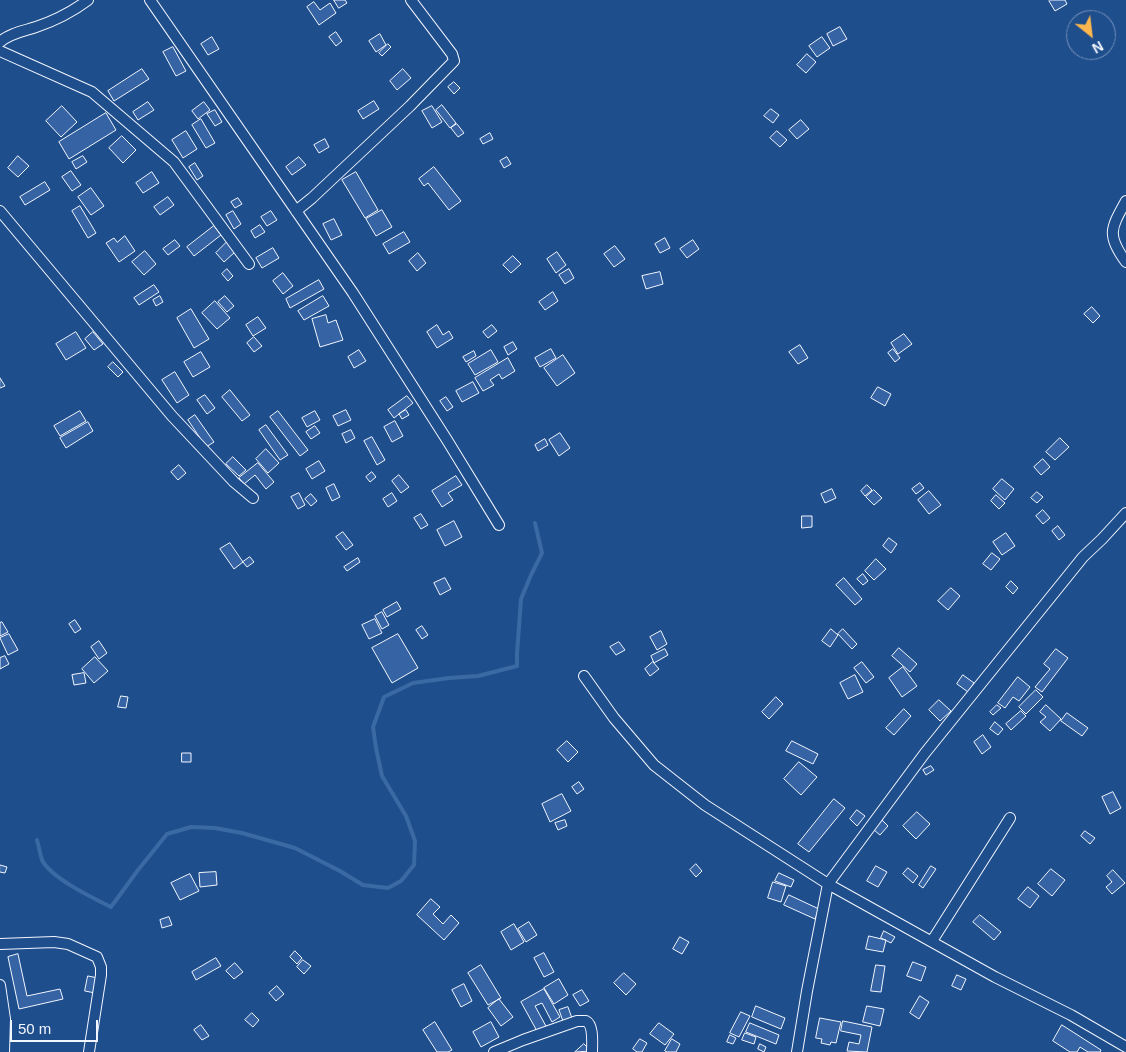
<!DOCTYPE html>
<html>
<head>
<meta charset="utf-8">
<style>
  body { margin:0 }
  #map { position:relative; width:1126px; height:1052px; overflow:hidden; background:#1f4e8c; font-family:Arial,sans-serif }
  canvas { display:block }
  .north { position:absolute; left:1066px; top:10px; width:50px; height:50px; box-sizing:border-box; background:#1f4e8c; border:1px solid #7391ba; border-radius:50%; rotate:151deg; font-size:14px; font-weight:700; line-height:20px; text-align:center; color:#f2f6ff }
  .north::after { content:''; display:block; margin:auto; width:18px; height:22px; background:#ffb74d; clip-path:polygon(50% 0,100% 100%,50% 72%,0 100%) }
  .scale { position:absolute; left:10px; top:1020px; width:88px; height:22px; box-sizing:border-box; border:2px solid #f2f6ff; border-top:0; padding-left:6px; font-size:15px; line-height:18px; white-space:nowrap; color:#f2f6ff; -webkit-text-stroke:4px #1f4e8c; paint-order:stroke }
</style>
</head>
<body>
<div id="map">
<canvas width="1126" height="1052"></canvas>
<div class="north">N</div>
<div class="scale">50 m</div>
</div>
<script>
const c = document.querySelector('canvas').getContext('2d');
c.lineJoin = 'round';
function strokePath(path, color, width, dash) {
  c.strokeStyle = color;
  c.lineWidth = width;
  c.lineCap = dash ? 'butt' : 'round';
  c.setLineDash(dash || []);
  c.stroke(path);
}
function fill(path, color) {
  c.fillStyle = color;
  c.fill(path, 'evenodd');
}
const stream = new Path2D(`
  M37,840C39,847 40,854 42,860C51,878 93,898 111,907L138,870L167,834L191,827L215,828L242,833L295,848L340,871L363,885L388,888L401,881L414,865L415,841L406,816L382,776L376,748L373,727L384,697L413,683L449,678L478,676L517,666V654L521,599L531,575L542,553L535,523`);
const building = new Path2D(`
  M334,0H345L347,3L339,8Z
  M1050,0H1065L1067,4L1055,11L1049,1Z
  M314,2L320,10L330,3L336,13L319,25L307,7Z
  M840,27L847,39L833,46L827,34Z
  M336,32L342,41L336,46L329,37Z
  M380,34L386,45L376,52L369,41Z
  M212,37L219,49L208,55L201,44Z
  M822,37L830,48L817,57L809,46Z
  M388,44L391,47L382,56L379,53Z
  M173,47L186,71L176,76L163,52Z
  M807,54L816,62L806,73L797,65Z
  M142,69L149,79L114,101L108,91Z
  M403,69L411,78L397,90L390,81Z
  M454,82L460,88L454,94L448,87Z
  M374,101L379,109L363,119L358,111Z
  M148,102L154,110L138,120L133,112Z
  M204,102L210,110L198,119L192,111Z
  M442,105L456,123L450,128L436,110Z
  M62,106L77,122L61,137L46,121Z
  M432,106L442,122L432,128L422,111Z
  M771,109L779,115L773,123L764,116Z
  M215,110L222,122L215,126L207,114Z
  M106,113L116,130L69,159L59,142Z
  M201,119L215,143L206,148L192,125Z
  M801,120L809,129L797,139L789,130Z
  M457,124L464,133L458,137L451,128Z
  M186,131L197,149L183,158L172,140Z
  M777,131L787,140L780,147L770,138Z
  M490,133L493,139L483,144L480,139Z
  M122,136L136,150L123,163L109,148Z
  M325,139L329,147L319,153L314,145Z
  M18,156L29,166L18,177L8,168Z
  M83,156L87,162L76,169L72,162Z
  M299,157L306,165L292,175L286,167Z
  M507,157L511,164L504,168L500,161Z
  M195,163L203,176L197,180L189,167Z
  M434,167L461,201L449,210L428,183L424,186L419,179Z
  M71,171L81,185L72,191L62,177Z
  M152,172L159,183L143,193L136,183Z
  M356,172L378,210L365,218L342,180Z
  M45,182L50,190L25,205L20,197Z
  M91,188L104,206L91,215L78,197Z
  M168,197L174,205L160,215L154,207Z
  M238,198L242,204L235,208L231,202Z
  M80,206L96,233L88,238L72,211Z
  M382,210L392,227L376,236L366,219Z
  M233,211L241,224L234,229L226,215Z
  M271,211L277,220L267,226L261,217Z
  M334,219L342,235L331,240L323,224Z
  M260,225L265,232L255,238L251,231Z
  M214,226L221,235L194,256L187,247Z
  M404,232L410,242L389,254L383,244Z
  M125,236L135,251L119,262L106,243L114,238L117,242Z
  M665,238L670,248L660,253L655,244Z
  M175,240L180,246L168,255L163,249Z
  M693,240L699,249L687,258L680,249Z
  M227,242L236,251L224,262L216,253Z
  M615,246L625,259L614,267L604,254Z
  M273,248L279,258L262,268L256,258Z
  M145,251L156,264L144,275L132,262Z
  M557,252L566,265L556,273L547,259Z
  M418,253L426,263L417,271L409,261Z
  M513,256L521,264L511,273L503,265Z
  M227,269L233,276L228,281L222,274Z
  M569,269L574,278L565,284L559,275Z
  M660,272L663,284L646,289L642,276Z
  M283,273L293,286L283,294L273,281Z
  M319,280L324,289L290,308L286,299Z
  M154,285L159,292L139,305L134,298Z
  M553,292L558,301L545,310L539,302Z
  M160,296L163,302L156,306L153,300Z
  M225,296L234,306L227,312L218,302Z
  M323,296L329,306L304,320L298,311Z
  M215,301L230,318L217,329L202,313Z
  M1092,307L1100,316L1093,323L1084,314Z
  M191,309L209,339L194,348L177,318Z
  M326,315L328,323L336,320L343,340L320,347L312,319Z
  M258,317L266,328L253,336L246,325Z
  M437,325L443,335L449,331L453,338L437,348L427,332Z
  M492,325L497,331L488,338L483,332Z
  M76,332L86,348L66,360L56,344Z
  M93,332L103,344L94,350L85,339Z
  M904,334L912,344L898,354L891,343Z
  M254,337L262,346L254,352L247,343Z
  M513,342L517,349L508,355L504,347Z
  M800,345L808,358L798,364L789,352Z
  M551,349L556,358L540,367L535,358Z
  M893,349L900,358L895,362L888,353Z
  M359,350L366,361L354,368L348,357Z
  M491,350L498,362L475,375L468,364Z
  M474,351L476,356L466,362L463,357Z
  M201,352L210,367L193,377L184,362Z
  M563,355L575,373L557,386L544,368Z
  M508,358L515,371L502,379L499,374L490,380L494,385L483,391L475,378Z
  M113,362L123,372L118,377L108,367Z
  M175,372L189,395L177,403L162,380Z
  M0,378L5,386L0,388Z
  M473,382L479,393L462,402L456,391Z
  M878,387L891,394L885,406L871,398Z
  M230,390L250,415L242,421L222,397Z
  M205,395L215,408L207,414L197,400Z
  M407,396L413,403L394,418L388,410Z
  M446,397L453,407L447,411L440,401Z
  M346,410L351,420L338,426L333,416Z
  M406,410L409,415L402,419L399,414Z
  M80,411L86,421L60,436L54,426Z
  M278,411L308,450L300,456L270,417Z
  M315,411L320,420L307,427L302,418Z
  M195,415L214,442L206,447L188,420Z
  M395,421L403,436L392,442L384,427Z
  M88,422L93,431L66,448L60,438Z
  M266,425L288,455L280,460L259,430Z
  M315,426L320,433L311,439L306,432Z
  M351,430L355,438L346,443L342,434Z
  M560,433L570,448L559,456L549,440Z
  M372,437L385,460L377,465L364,441Z
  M1060,438L1069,447L1055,460L1046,452Z
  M545,439L548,445L538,451L535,445Z
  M266,449L279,463L268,473L256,459Z
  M233,457L246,470L239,476L226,464Z
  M1043,459L1050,467L1041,475L1034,467Z
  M319,461L325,471L312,479L306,469Z
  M258,463L274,482L266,489L255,475L244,484L239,478Z
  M179,465L186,473L178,480L171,472Z
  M372,472L376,477L370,482L366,477Z
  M399,475L409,487L401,493L392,481Z
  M456,476L462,485L448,493L453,500L442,507L432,491Z
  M1002,479L1014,489L1005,500L993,489Z
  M920,483L924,488L916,494L912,489Z
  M334,484L340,497L332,501L326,488Z
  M867,485L872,490L865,496L861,491Z
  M832,489L836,498L825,503L821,494Z
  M874,490L882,498L874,505L866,497Z
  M929,491L941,505L929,514L918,500Z
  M1037,492L1043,497L1037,503L1031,498Z
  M299,493L305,505L298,509L291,497Z
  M392,493L397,501L388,507L383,499Z
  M311,494L317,501L311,506L305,499Z
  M996,495L1005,503L999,509L991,501Z
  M1043,510L1050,518L1043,524L1036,516Z
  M421,514L428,525L421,529L414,518Z
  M802,516H812V527L802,528Z
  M454,521L462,537L445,546L437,530Z
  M1058,526L1065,535L1059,540L1052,531Z
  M343,532L353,545L346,550L336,537Z
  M1006,533L1015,546L1002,555L993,542Z
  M889,538L897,544L891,553L883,546Z
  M230,543L243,562L234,569L220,549Z
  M992,553L1000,559L991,570L983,564Z
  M250,557L254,562L247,567L243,562Z
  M358,558L360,562L347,571L344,567Z
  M876,559L886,569L874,580L865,571Z
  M863,574L868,581L863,585L857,579Z
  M445,578L451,589L440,595L434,583Z
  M844,578L862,599L855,605L836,585Z
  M1011,581L1018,588L1013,594L1006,587Z
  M951,588L960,596L948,610L938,601Z
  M397,602L401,609L387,617L383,610Z
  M382,612L389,625L382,629L375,616Z
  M375,619L382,633L369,639L362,625Z
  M75,620L81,629L75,633L69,624Z
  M2,622L8,632L0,636V623Z
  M422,626L428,635L422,639L416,630Z
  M831,629L838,635L830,647L822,641Z
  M843,629L857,644L852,649L838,634Z
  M661,631L667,644L657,650L650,637Z
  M9,634L18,650L8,655L0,638Z
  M398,634L418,668L392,683L372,648Z
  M99,641L107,653L99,659L91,647Z
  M619,642L625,650L616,655L610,647Z
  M899,648L917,664L910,672L892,656Z
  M665,649L668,655L654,663L651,656Z
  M1056,649L1068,658L1042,692L1035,687L1050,669L1044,664Z
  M5,656L9,664L0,669V658Z
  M95,657L108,671L94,683L82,669Z
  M653,662L659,669L650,676L645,669Z
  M862,662L874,677L866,683L854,668Z
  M903,667L917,686L902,697L889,678Z
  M84,673L86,683L74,685L72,675Z
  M855,675L863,692L848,699L840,683Z
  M963,675L974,683L968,692L957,684Z
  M1018,677L1030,687L1019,701L1013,697L1005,708L998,703Z
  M1036,690L1043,697L1026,714L1019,707Z
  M121,696L128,697L126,708L118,707Z
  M776,697L783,704L769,719L762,712Z
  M939,700L951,711L940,721L929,710Z
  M997,705L1001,708L993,715L990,712Z
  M1046,705L1061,719L1050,731L1040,722L1046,717L1040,712Z
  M904,709L911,716L894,735L886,728Z
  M1021,711L1026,716L1011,730L1006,724Z
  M1067,713L1088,728L1082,736L1061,721Z
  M995,722L1003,729L998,735L990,729Z
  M983,735L991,747L982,754L974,742Z
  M567,741L578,752L568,762L557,750Z
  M792,741L818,754L813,764L786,751Z
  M182,753H191V762H182Z
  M799,762L817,777L801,795L784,779Z
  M931,766L934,770L926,775L923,770Z
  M579,782L584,789L577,794L572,787Z
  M1113,792L1121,808L1110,814L1102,797Z
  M562,794L571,811L550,822L542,804Z
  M834,799L845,808L809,852L798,844Z
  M857,810L865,816L857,826L850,819Z
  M917,812L930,824L916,839L903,826Z
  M565,820L567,826L558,830L555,823Z
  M882,820L888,826L880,835L874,830Z
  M1085,831L1095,838L1090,844L1081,836Z
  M696,864L702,871L696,877L690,870Z
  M0,865L7,867L5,873L0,872Z
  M876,866L887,872L878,887L867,881Z
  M931,866L936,869L923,888L919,885Z
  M908,868L918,876L913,883L903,874Z
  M1051,869L1065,880L1052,896L1038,884Z
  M1113,870L1125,883L1112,894L1106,887L1112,882L1107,876Z
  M216,872L217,885L200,887L199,873Z
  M779,873L794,880L791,887L775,881Z
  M190,874L199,891L180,900L171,883Z
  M773,882L786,886L781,902L768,898Z
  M1028,887L1039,896L1030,908L1018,899Z
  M789,895L819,909L815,919L784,905Z
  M431,899L440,907L433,914L443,924L451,915L459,923L444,940L417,915Z
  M980,915L1001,932L994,940L973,922Z
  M169,917L172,925L162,928L160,920Z
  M529,922L537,935L526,942L518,929Z
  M514,924L524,942L511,950L501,932Z
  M884,931L895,937L891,943L881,938Z
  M869,936L886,940L883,952L866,949Z
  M680,937L689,942L682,954L673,949Z
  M295,951L302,958L297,964L290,957Z
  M544,953L554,972L544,977L534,958Z
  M18,954L27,996L60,989L63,999L19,1009L8,957Z
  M216,958L221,966L196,980L192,972Z
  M303,960L311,966L304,974L297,967Z
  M913,962L926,967L921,981L907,976Z
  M235,963L243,972L234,979L226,971Z
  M481,965L501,998L488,1005L468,973Z
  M876,965L885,966L881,992L871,991Z
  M624,973L636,984L626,995L614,983Z
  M957,975L966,979L961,990L952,986Z
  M88,976L98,978L95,993L85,991Z
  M559,979L568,995L554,1004L544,988Z
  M464,984L472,1001L461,1007L452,990Z
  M277,986L284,994L276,1001L269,993Z
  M544,989L560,1017L552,1022L542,1003L535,1006L547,1028L538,1033L521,1002Z
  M582,990L589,1001L580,1006L573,995Z
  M920,996L929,1002L919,1019L910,1013Z
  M499,999L513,1017L501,1026L488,1008Z
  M756,1006L785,1018L781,1029L752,1017Z
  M867,1006L884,1009L880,1026L863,1022Z
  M568,1007L573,1021L564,1024L559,1010Z
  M741,1012L750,1016L739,1037L730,1033Z
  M252,1013L259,1020L253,1027L245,1020Z
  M820,1018L841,1022L836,1043L831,1042L830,1045L821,1043L822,1039L816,1038Z
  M843,1021L872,1027L867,1052L847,1051L849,1042L859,1044L861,1035L841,1031Z
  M435,1022L452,1050L448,1052H437L423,1030Z
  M491,1022L499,1037L481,1047L473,1032Z
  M659,1023L674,1034L665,1045L650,1034Z
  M750,1023L779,1035L776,1044L746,1032Z
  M201,1025L209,1036L202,1040L194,1030Z
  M1062,1025L1101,1050L1100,1052H1088L1080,1047L1077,1052H1070L1053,1041Z
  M745,1033L756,1037L754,1044L742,1040Z
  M730,1035L736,1038L733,1044L727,1042Z
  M640,1039L647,1043L642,1052H637L633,1049Z
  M672,1039L680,1044L676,1052H667L665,1051Z
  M584,1044L591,1051L575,1052Z
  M760,1044L766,1047L764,1052L758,1049Z`);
const minor = new Path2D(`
  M150,0L353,293L447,440L499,525
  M0,42C10,33 24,31 36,27C54,21 72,12 88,0
  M0,51L92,92L174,162L249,264
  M1126,201C1111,228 1106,235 1126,262
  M0,211L172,416L234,482L253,498
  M296,211L312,198L410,106L454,61L452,54L411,0
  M584,676L614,718L654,765L705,805L828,884L995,977L1071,1015L1126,1047
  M932,941L1010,818
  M0,944L54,942L68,944L97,957L101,967V975L89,1052
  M0,985L5,1019L4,1052
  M494,1052L523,1040L577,1021C578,1021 585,1021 586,1021C594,1025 592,1044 592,1052
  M797,1052L807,991L828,884L925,753L1083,557L1102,539L1126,513`);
strokePath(stream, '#3b69a3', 4);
fill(building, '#3563a3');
strokePath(building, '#f2f6ff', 1);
strokePath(minor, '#f2f6ff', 12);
strokePath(minor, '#1f4e8c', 10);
</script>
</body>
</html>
